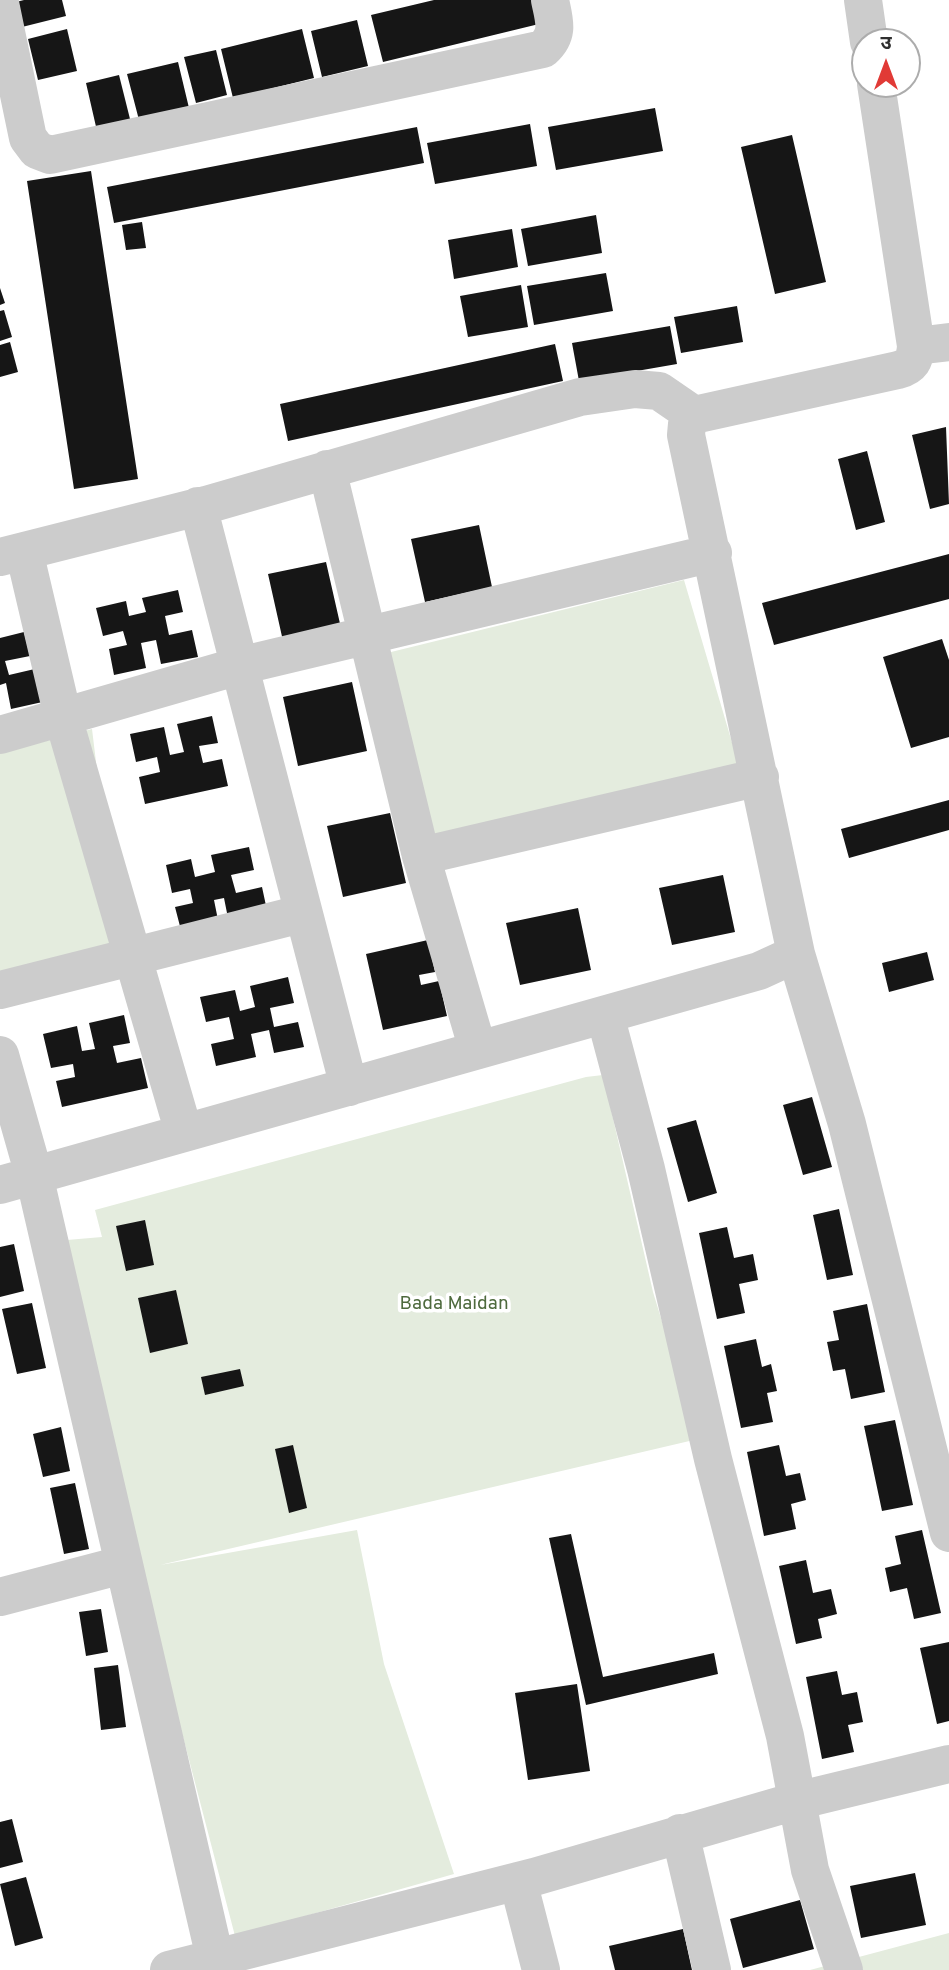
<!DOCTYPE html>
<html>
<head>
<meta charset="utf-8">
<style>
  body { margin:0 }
  #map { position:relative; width:949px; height:1970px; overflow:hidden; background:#fff; font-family:Overpass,"Noto Sans Devanagari",sans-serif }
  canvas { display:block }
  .north { position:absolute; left:851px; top:28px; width:70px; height:70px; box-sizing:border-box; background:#fff; border:2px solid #acacac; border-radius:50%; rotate:0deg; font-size:19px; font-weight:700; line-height:28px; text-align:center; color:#2f2f2f }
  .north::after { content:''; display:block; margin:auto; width:24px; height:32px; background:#e13a36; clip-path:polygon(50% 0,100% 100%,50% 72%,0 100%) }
</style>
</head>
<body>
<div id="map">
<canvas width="949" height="1970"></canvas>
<div class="north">उ</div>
</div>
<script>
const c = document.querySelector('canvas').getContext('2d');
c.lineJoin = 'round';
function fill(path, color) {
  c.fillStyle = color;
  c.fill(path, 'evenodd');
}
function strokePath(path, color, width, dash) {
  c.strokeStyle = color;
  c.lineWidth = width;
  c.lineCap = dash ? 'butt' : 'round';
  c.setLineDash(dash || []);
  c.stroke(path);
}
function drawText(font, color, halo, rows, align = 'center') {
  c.font = font + ' Overpass,sans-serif';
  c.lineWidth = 7;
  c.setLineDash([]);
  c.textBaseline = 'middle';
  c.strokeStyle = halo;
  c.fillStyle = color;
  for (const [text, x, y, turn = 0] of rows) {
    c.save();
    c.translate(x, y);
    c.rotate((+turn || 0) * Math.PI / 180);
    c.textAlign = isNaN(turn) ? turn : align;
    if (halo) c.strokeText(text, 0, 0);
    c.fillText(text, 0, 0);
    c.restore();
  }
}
const green = new Path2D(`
  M684,580L744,783L441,860L387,653Z
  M92,729L101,803L146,964L0,1002V753Z
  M603,1075L653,1292L698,1439L160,1565L357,1530L384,1664L454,1874L235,1936L169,1683L67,1240L102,1237L95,1210L586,1077Z
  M949,1933V1970H810Z`);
const building = new Path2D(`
  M24,0H62L66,16L22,27L16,2Z
  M434,0H534L539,24L383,62L371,15Z
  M357,20L368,66L322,77L311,31Z
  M67,29L77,71L38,80L28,39Z
  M302,29L314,78L233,98L221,49Z
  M216,50L227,95L196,103L184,57Z
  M178,62L189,108L139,120L127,74Z
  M119,75L131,123L97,131L86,83Z
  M655,108L663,151L556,170L548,127Z
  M530,124L537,166L435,184L427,143Z
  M417,127L424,163L114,223L107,187Z
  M792,135L826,282L775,294L741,147Z
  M91,171L138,479L74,489L27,181Z
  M596,215L602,253L528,266L521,229Z
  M142,222L146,248L126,250L122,225Z
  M512,229L518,267L454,279L448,240Z
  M606,273L613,311L534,325L527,286Z
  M521,285L528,327L468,337L460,296Z
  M0,288L5,303L0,305Z
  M737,306L743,342L681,353L674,317Z
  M4,310L12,337L0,341V311Z
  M670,326L677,364L579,381L572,343Z
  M10,342L18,372L0,377V345Z
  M555,344L563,381L288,441L280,404Z
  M946,427L949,504L930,509L912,435Z
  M867,451L885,522L856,530L838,459Z
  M479,525L492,587L425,602L411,539Z
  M949,554V599L774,645L762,603Z
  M326,562L341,628L283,641L268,574Z
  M178,590L183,612L165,616L169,635L192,630L198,657L161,664L156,640L141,643L146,668L114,675L109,649L127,645L123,631L103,636L96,608L126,601L129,616L146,612L142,598Z
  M24,632L30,656L5,661L9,675L39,668L47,701L11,709L6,683L0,685V638Z
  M942,639L949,660V737L911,748L883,657Z
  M352,682L367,751L298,766L283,697Z
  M212,716L218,743L199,746L203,763L222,759L228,786L145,804L139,777L160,772L157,757L136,762L130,734L164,727L170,755L184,752L177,724Z
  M949,800V830L849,858L841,829Z
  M390,813L406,883L343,897L327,826Z
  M249,847L254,870L231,875L236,893L262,887L268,915L229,923L224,898L214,900L219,925L182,934L175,907L193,903L190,889L172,893L166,865L191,859L195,877L215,872L211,855Z
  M723,875L735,932L672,945L659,888Z
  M578,908L591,970L520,985L506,923Z
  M428,940L435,972L419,975L421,985L439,981L447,1016L383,1030L366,954Z
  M927,952L934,980L889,992L882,963Z
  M288,977L294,1003L270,1008L274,1027L298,1022L304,1047L274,1053L269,1030L251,1034L256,1057L216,1066L211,1044L234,1039L229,1017L206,1022L200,997L235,990L240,1011L255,1007L250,986Z
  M124,1015L130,1043L113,1046L117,1063L141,1058L148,1088L62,1107L56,1081L75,1077L73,1064L51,1068L43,1034L77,1026L82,1051L95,1049L89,1023Z
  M812,1097L832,1167L803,1175L783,1105Z
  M696,1120L717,1193L688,1202L667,1128Z
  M839,1209L853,1275L827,1280L813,1215Z
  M145,1220L154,1265L126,1271L116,1226Z
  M727,1227L734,1258L753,1254L758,1280L739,1284L745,1313L717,1319L699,1233Z
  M14,1244L24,1291L0,1297V1247Z
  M176,1290L188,1344L150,1353L138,1298Z
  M32,1303L46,1368L17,1374L2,1309Z
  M867,1304L885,1392L851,1399L845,1369L833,1371L827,1342L839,1340L833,1311Z
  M756,1339L762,1367L771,1364L777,1391L767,1393L773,1422L741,1428L724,1346Z
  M240,1369L244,1386L205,1395L201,1377Z
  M895,1420L913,1505L882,1511L864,1426Z
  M61,1427L70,1471L43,1477L33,1434Z
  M293,1445L307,1508L289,1513L275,1449Z
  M779,1445L786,1476L800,1473L806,1500L791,1504L796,1529L764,1536L747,1452Z
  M75,1483L89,1549L64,1554L50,1488Z
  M922,1530L941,1613L914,1619L907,1588L890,1592L885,1568L901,1564L895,1536Z
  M571,1534L603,1677L714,1653L718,1674L586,1705L549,1538Z
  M806,1560L813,1593L831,1589L837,1614L818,1619L822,1638L796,1644L779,1566Z
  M101,1609L108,1652L86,1656L79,1612Z
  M949,1642V1721L937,1724L920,1648Z
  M118,1665L126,1727L101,1730L94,1668Z
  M837,1671L842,1695L857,1692L863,1722L848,1725L854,1752L822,1759L806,1677Z
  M577,1684L590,1771L528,1780L515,1693Z
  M12,1819L23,1862L0,1868V1822Z
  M915,1873L926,1925L861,1938L850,1886Z
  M26,1877L43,1938L15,1946L0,1884Z
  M800,1900L814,1949L743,1968L730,1919Z
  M683,1929L692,1970H615L609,1946Z`);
const minor = new Path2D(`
  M863,0L869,42
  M0,3L28,138L37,150L50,155L543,49C560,34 554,20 550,0
  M916,346L949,342
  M327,469L421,856L478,1050
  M198,506L349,1087
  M24,551L63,717L184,1133
  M0,557L206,505L580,397L635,389L659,391L694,415
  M0,735L239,666L713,553
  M421,856L760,777
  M796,954L847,1124L949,1533
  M0,990L301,914
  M605,1015L646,1169L713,1459L785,1736L810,1870L844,1970
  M0,1055L34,1175L215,1958
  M0,1185L759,971L796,954L686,435L687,424L694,415L898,370C912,366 915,360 916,346L876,84
  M0,1597L122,1565
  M680,1833L712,1970
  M518,1881L541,1970
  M169,1970L534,1877L796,1801L949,1764`);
const parkNames = [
  ["Bada Maidan",454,1305]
];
fill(green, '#e4ecde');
fill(building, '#161616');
strokePath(minor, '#ccc', 38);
drawText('19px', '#4e6a3d', '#fff', parkNames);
</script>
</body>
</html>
